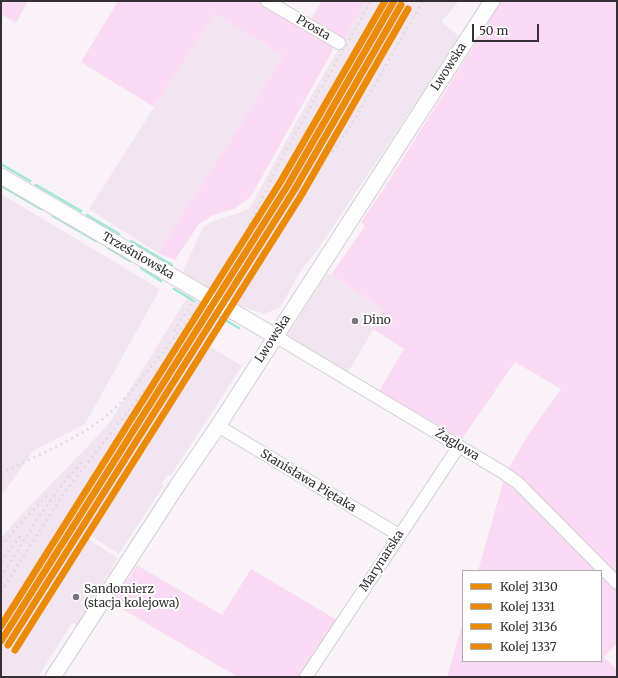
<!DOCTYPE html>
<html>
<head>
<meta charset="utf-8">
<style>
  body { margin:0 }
  #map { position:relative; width:618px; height:678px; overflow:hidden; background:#f9f3f8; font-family:Merriweather,serif }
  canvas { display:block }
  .frame { position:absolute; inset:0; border:2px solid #353034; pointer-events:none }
  .legend { position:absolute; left:462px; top:570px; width:140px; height:92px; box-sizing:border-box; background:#fff; border:1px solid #aeacae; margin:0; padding:5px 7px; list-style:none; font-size:12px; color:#353034 }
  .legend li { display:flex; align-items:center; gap:8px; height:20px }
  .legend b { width:20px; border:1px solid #aeacae }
  .scale { position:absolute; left:472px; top:24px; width:67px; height:18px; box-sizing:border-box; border:2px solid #353034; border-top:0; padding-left:5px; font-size:12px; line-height:14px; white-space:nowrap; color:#353034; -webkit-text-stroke:3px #fff; paint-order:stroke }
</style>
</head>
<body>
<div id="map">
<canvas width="618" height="678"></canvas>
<div class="frame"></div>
<ul class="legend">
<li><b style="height:5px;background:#eb8b05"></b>Kolej 3130</li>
<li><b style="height:5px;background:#eb8b05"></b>Kolej 1331</li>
<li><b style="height:5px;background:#eb8b05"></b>Kolej 3136</li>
<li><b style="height:5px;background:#eb8b05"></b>Kolej 1337</li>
</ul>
<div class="scale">50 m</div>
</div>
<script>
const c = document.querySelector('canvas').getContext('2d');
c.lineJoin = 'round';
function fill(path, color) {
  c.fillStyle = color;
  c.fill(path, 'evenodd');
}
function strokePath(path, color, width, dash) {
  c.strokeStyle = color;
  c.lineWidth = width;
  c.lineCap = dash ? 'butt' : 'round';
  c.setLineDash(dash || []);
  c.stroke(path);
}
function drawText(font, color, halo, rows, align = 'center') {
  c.font = font + ' Merriweather,serif';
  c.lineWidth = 4;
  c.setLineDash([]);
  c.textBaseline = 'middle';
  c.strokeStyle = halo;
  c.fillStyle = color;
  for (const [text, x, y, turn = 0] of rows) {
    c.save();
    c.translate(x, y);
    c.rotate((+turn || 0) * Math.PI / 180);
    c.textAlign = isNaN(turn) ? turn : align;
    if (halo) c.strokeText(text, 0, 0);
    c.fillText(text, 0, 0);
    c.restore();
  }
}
const built = new Path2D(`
  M366,1H459L441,22L460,37L316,252L302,269L280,307L264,314L234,304L230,296L218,315L224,318L204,343L242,366L171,475L166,477L162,483L163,487L119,554L88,534L92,525L85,537L118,558L78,626L72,623L38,677H1V538L18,518L91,443L110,422L188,296L195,300L204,285L183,273L184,269L203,227L208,224L216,220L241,212L249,208L253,202L294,126Z
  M215,12L284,56L158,253L89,209Z
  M1,194L160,289L85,424L34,450L1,496Z
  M327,273L385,310L348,372L287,336Z`);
const green = new Path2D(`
  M1,1H28L16,23L1,14Z
  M118,1H262L331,42L333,50L253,193L249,198L234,209L213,215L199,224L175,260L158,253L284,56L215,13L154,107L81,62Z
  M322,1H366L343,42L310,21Z
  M500,1H617V573L519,475L508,469L530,432L561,389L515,362L462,439L379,391L404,349L373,329L384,310L331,275L365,226L361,222L383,190L485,28Z
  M504,479L513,486L599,571H478Z
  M137,565L222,615L251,569L337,620L300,677H238L112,603Z
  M601,573L617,589V643L604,657L617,670V677H447L463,622V661H601Z`);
const stream = new Path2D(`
  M1,164L30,181
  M36,185L81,211
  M3,187L41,209
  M87,215L119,234
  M53,216L96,241
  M131,241L172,265
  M108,248L130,261
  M141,268L161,281
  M174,289L194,301
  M218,316L239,328`);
const minor = new Path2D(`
  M267,1L339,43
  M275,336L504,473L518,483L617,583
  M218,426L399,535
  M306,677L459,446`);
const major = new Path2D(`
  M1,176L275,336
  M53,677L179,483L218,426L492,1`);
const rail = new Path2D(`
  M298,194L339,143L355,119L423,1
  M241,241L281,159L371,1
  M174,331L192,303
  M1,473C36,456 74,441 105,417C124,401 139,382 154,363C168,346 182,328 195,310
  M1,546L27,516L47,496
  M1,562L21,535
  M1,577C27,536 50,495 84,460
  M1,592L61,497L147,387
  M1,629L283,182L387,1`);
const rail1 = new Path2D(`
  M1,641L288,185L394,1`);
const rail2 = new Path2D(`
  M8,645L295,189L401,5`);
const rail3 = new Path2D(`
  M1,626L281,181L385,1`);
const rail4 = new Path2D(`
  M15,650L302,194L408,9`);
const markers = [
  [355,321,4,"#7a7479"],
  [76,597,4,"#7a7479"]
];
const streetNames = [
  ["Prosta",313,28,30],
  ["Lwowska",449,67,-57],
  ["Trześniowska",138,256,30],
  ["Lwowska",273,339,-57],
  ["Żaglowa",457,445,31],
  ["Stanisława Piętaka",308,481,31],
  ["Marynarska",382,561,-57]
];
const poiNames = [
  ["Dino",363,321],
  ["Sandomierz",84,590],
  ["(stacja kolejowa)",84,604]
];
fill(built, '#f2e5ef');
fill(green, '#fbdaf5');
strokePath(stream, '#9de8d2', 2.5);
strokePath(minor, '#d3ced2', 14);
strokePath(major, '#d3ced2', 17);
strokePath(minor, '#fefdfe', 12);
strokePath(major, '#fefdfe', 15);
strokePath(rail, '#dddbdd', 2.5, [2, 4]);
strokePath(rail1, '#eb8b05', 7);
strokePath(rail2, '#eb8b05', 7);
strokePath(rail3, '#eb8b05', 7);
strokePath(rail4, '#eb8b05', 7);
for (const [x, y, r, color] of markers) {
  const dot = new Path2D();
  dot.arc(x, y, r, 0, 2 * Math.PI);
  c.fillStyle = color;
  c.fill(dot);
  strokePath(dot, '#fff', 1.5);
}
drawText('12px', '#353034', '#fff', streetNames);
drawText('12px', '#353034', '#fff', poiNames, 'left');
</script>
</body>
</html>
